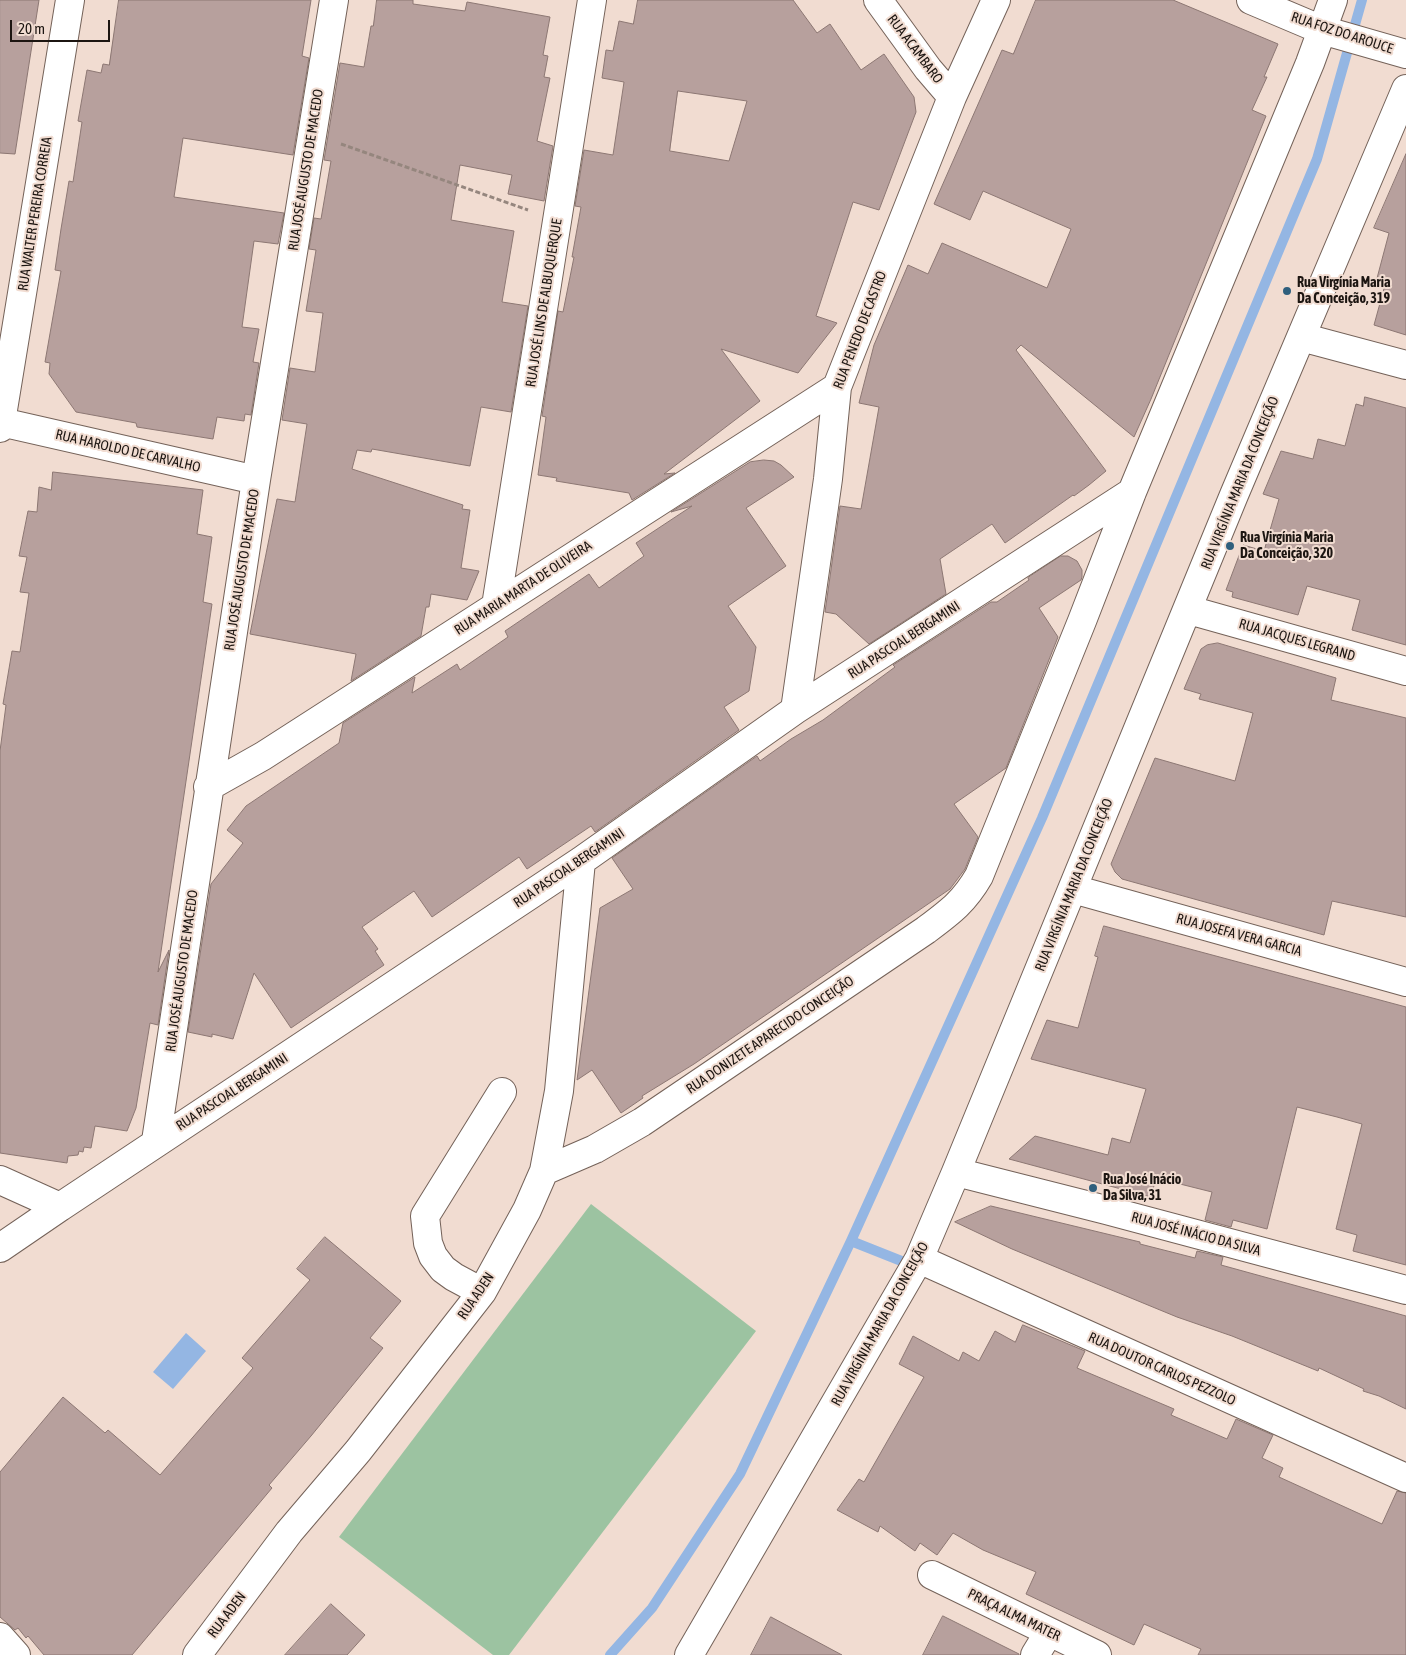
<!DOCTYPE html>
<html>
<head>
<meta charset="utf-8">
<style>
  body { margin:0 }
  #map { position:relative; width:1406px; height:1655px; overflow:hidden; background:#f1dcd1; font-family:"Asap Condensed",sans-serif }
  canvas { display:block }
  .scale { position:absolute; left:10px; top:20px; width:100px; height:22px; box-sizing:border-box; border:2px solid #1c1511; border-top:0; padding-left:6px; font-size:15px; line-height:18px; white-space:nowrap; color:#1c1511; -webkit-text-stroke:4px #f1dcd1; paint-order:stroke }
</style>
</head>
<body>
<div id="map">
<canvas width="1406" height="1655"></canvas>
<div class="scale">20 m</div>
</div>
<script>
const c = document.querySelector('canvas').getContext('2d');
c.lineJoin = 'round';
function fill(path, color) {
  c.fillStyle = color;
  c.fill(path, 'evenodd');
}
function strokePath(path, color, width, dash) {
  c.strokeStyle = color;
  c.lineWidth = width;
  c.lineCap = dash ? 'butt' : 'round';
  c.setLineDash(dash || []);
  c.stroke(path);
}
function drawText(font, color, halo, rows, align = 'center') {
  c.font = font + ' "Asap Condensed",sans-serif';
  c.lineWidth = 4;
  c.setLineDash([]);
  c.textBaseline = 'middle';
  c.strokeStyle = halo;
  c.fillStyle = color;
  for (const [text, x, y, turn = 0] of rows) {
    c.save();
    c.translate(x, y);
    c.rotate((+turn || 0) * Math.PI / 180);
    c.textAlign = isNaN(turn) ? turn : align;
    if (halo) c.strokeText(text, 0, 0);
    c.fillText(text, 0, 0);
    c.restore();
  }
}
const green = new Path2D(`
  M591,1204L756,1331L509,1655H493L339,1537Z`);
const water = new Path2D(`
  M186,1333L206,1351L173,1389L153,1372Z`);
const stream = new Path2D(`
  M851,1241L914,1266
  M610,1655L652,1608L740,1474L851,1241L1042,818L1317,159L1362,0`);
const building = new Path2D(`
  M0,0H39L15,154L0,153Z
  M119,0H311L302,56L309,58L293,155L183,138L174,197L284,213L278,244L254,241L242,327L259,329L253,362L259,363L251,415L245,414L244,421L217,417L213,439L137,427L136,423L76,412L49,374L50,363L45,362L61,271L55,270L61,229L69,181L73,182L82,122L78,121L87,70L101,73L103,64L109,65Z
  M377,0H413V4L465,11L467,2L550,17L543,55L548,56L544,77L550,78L537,141L553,146L544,201L508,194L512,175L460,165L451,220L514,231L502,302L528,306L511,412L481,407L470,466L372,449L371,452L357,450L352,469L463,505L462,509L470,510L461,568L479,571L467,600L431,594L429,607H426L421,636L351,681L356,654L250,634L277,499L295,502L307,424L282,420L290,368L315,372L323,313L306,311L316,250L309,249L314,218L321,219L331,161L324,160L340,63L364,67L371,26H373Z
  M638,0H793L817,33L830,24L861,70L884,54L914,97L916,112L879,210L853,202L816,316L837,323L798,373L721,349L760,401L664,474L675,473L632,500L629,493L556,481L557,478L538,475L546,417L542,416L558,311L563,312L574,257H572L581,207L575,206L584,150L613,155L624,82L602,78L606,50L613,51L619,21L633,24ZM678,91L747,101L729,161L670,151Z
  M1036,0H1173L1278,44L1264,77H1267L1252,110L1266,116L1151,399L1134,437L1021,345L1016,350L1106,471L1089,485L1074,496L1073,495L1005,543L992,524L940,559L946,594L869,644L836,614L825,612L840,506L861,509L879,407L859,403L874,345L908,265L928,274L942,243L1047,288L1071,229L983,191L970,220L934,204L1002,50L1013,54Z
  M1406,154V335L1374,325L1385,285L1376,282L1389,233L1374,228Z
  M1365,397L1406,408V645L1352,630L1360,600L1307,586L1298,615L1232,597L1233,592L1226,590L1243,545L1264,551L1279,499L1263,494L1281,451L1313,459L1318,439L1345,446L1356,404L1363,406Z
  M764,460L774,461L781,465L794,477L746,508L786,566L728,606L756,647L749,691L724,707L739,730L595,832L591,826L527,869L519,857L432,917L414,891L362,927L378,949L375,951L384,965L291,1028L254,973L233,1039L212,1034V1037L188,1032L211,884L243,843L227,830L246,806L339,743L343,723L415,677L412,693L457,664L460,670L508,637L505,631L589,574L599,588L644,556L636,543L692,506L671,512L750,462Z
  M53,472L203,490L197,534L212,537L203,602L212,604L158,972L169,950L158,1025L150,1023L136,1108L127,1131L95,1126L91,1148L84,1147L83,1152L79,1151L78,1155L68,1156L67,1163L0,1153V751L6,705L3,704L12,651L20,652L29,593L20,592L27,557L19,556L28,511L37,512L39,487L51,490Z
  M1061,556H1068L1077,561L1082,570V577L1081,580L1039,608L1058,637L1006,768L954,804L978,837L965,869L950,889L694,1064L642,1096L643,1098L621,1113L592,1070L577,1080L600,908L633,889L612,858L757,756L760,761L791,739L823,720L895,667L893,665L991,602H997L1029,580L1028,578Z
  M1218,643L1336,678L1331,700L1406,718V917L1332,901L1324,935L1122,879L1115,872L1111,864L1155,758L1235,781L1253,713L1199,699L1201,694L1184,689L1201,649L1207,645Z
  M1104,926L1406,1007V1265L1353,1251L1357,1235L1336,1229L1362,1124L1337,1117L1297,1107L1267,1229L1233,1220L1231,1227L1205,1220L1212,1192L1156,1178L1151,1197L1009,1159L1035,1136L1108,1155L1112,1138L1130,1143L1146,1089L1031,1059L1047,1020L1078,1028L1098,957L1095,956Z
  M991,1206L1140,1242V1244L1195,1258L1197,1251L1223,1257L1221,1265L1406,1316V1409L1379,1396L1363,1391L1364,1389L1319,1368L1318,1371L1232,1336L1177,1317L1012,1249L955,1222Z
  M325,1237L401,1301L370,1338L383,1348L311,1436L269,1485L272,1488L132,1655H44L28,1636L26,1638L18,1628L15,1630L0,1617V1472L63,1397L105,1433L108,1430L160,1475L253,1368L242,1358L310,1280L297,1269Z
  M1023,1325L1085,1351L1077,1368L1174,1409L1171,1415L1227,1439L1236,1419L1273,1435L1262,1458L1283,1468L1279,1477L1382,1524L1397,1491L1406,1493V1655H1198L1201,1649L1144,1624L1134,1645L1026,1594L1036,1572L983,1550L953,1533L937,1555L920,1543L915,1551L880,1526L878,1532L837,1510L859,1479L864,1482L924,1377L899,1364L913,1336L959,1361L963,1352L979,1361L995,1331L1015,1342Z
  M331,1604L365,1635L347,1655H285Z
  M943,1616L1019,1654V1655H923Z
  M771,1617L842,1655H751Z`);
const path = new Path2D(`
  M341,144L528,210`);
const minor = new Path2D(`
  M878,0L928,69L952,97
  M1251,0L1322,30L1406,54
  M1301,337L1406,365
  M1,422L256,480
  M0,428L70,0
  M496,606L592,0
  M1189,610L1406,671
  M795,710L828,479L837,387L952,97L996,0
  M208,787L263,756L837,387
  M1073,889L1406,982
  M156,1141L256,480L334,0
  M544,1171L595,1149L642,1122L926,930C950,912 964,902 979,876L1082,621L1132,492L1310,63L1333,0
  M956,1172L1106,1210L1406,1290
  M0,1180L60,1207L581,861L795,710L1132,492
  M0,1248L60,1207
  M919,1259L1406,1478
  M482,1292L454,1277L443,1269L433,1256L428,1243L425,1216L502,1092
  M932,1575L1097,1655
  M0,1637L16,1655
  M197,1655L289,1532L358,1451L482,1292L527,1210L544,1171L559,1091L581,861
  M689,1655L919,1259L956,1172L1234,495L1406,89
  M1035,1655L1049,1632`);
const markers = [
  [1287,291,5,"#2f5f7d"],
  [1230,546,5,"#2f5f7d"],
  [1093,1188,5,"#2f5f7d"]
];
const streetNames = [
  ["RUA FOZ DO AROUCE",1342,33,18],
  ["RUA ACAMBARO",915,49,53],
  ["RUA JOSÉ AUGUSTO DE MACEDO",306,170,-81],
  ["RUA WALTER PEREIRA CORREIA",35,214,-81],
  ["RUA JOSÉ LINS DE ALBUQUERQUE",544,303,-81],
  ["RUA PENEDO DE CASTRO",860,330,-69],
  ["RUA HAROLDO DE CARVALHO",128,451,13],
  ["RUA VIRGÍNIA MARIA DA CONCEIÇÃO",1240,483,-68],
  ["RUA JOSÉ AUGUSTO DE MACEDO",242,570,-81],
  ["RUA MARIA MARTA DE OLIVEIRA",523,588,-33],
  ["RUA PASCOAL BERGAMINI",904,640,-33],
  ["RUA JACQUES LEGRAND",1297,640,16],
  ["RUA PASCOAL BERGAMINI",569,868,-34],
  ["RUA VIRGÍNIA MARIA DA CONCEIÇÃO",1074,885,-68],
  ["RUA JOSEFA VERA GARCIA",1239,935,15],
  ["RUA JOSÉ AUGUSTO DE MACEDO",182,971,-82],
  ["RUA DONIZETE APARECIDO CONCEIÇÃO",770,1035,-34],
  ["RUA PASCOAL BERGAMINI",232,1092,-33],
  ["RUA JOSÉ INÁCIO DA SILVA",1196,1234,15],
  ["RUA ADEN",476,1296,-56],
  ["RUA VIRGÍNIA MARIA DA CONCEIÇÃO",880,1324,-61],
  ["RUA DOUTOR CARLOS PEZZOLO",1162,1369,24],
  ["RUA ADEN",227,1615,-53],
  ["PRAÇA ALMA MATER",1014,1615,26]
];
const poiNames = [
  ["Rua Virgínia Maria",1297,283],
  ["Da Conceição, 319",1297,299],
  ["Rua Virgínia Maria",1240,538],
  ["Da Conceição, 320",1240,554],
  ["Rua José Inácio",1103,1180],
  ["Da Silva, 31",1103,1196]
];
fill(green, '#9cc3a1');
fill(water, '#94b6e3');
strokePath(stream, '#94b6e3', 10);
fill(building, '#b7a09d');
strokePath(building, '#8c7773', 1);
strokePath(minor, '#746259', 30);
strokePath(path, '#95867e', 3, [5, 2.5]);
strokePath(minor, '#fff', 28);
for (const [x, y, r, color] of markers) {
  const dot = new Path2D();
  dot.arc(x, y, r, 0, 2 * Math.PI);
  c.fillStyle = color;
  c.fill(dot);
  strokePath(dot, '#f1dcd1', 2);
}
drawText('14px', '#1c1511', '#f1dcd1', streetNames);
drawText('bold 14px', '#1c1511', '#f1dcd1', poiNames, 'left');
</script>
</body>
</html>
